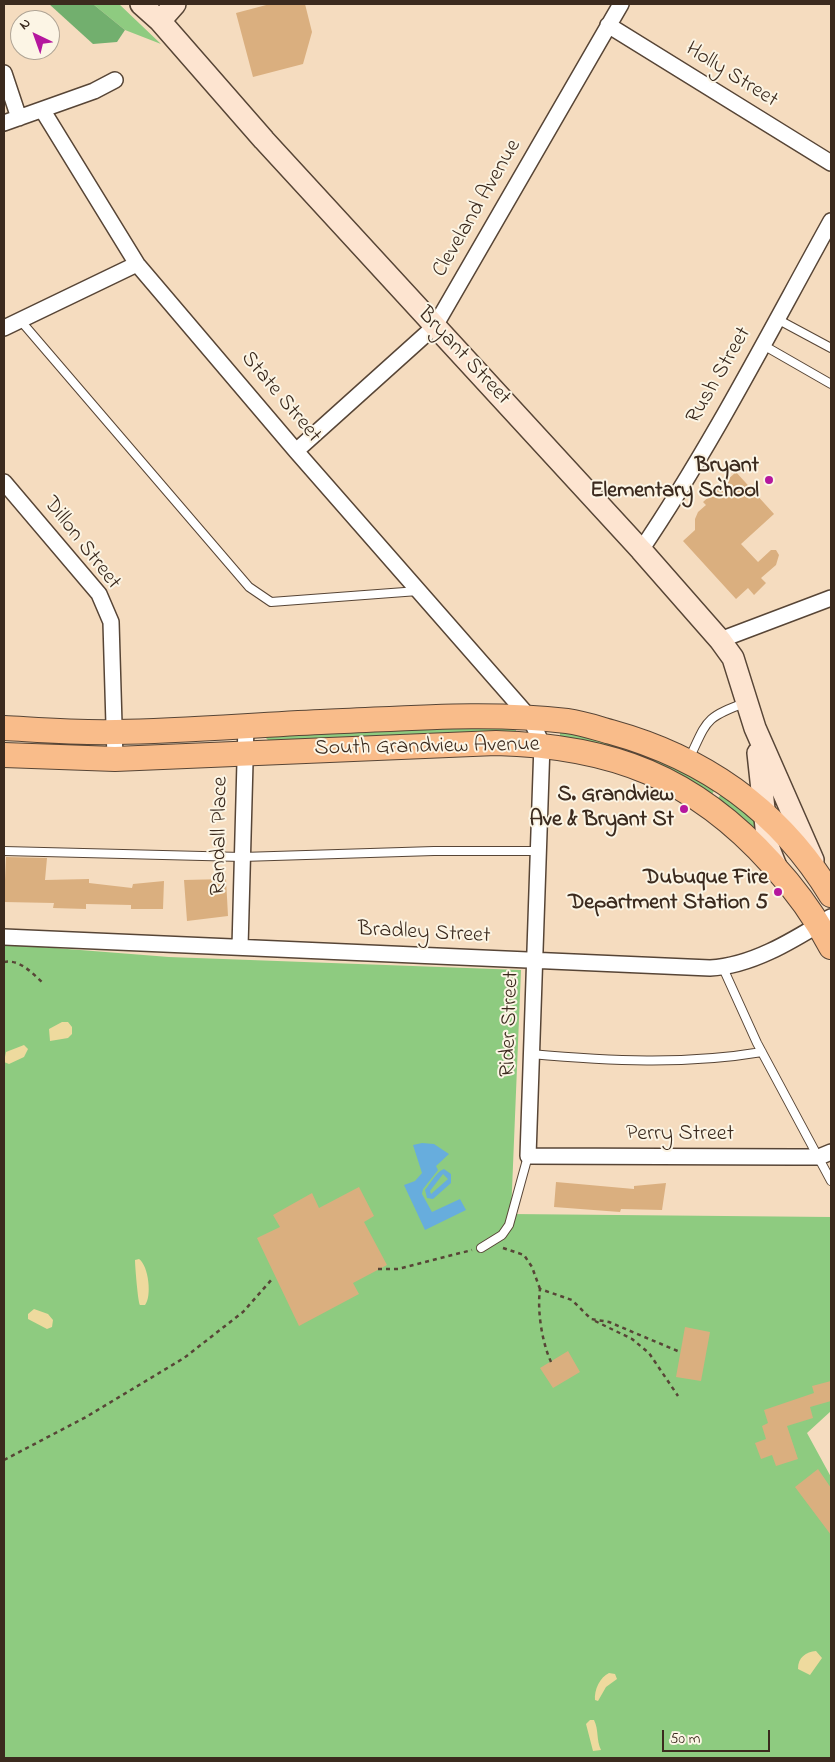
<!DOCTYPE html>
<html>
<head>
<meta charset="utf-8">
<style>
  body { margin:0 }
  #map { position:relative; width:835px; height:1762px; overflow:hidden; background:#f5dcbf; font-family:"Indie Flower",sans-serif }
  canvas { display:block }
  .frame { position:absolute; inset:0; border:5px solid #3b2a1e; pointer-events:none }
  .north { position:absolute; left:10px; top:10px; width:50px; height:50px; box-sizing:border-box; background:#fcf5e5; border:1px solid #afa495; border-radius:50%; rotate:318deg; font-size:14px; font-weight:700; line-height:20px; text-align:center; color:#3b2a1e }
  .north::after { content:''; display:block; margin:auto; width:18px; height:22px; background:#b5179e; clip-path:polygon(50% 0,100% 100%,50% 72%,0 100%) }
  .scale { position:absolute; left:662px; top:1730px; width:108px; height:22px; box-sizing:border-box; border:2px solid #3b2a1e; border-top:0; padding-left:6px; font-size:15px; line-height:18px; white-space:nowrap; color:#3b2a1e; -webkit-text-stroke:4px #fcf5e5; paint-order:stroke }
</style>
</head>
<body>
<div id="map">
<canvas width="835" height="1762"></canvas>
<div class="frame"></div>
<div class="north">N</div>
<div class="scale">50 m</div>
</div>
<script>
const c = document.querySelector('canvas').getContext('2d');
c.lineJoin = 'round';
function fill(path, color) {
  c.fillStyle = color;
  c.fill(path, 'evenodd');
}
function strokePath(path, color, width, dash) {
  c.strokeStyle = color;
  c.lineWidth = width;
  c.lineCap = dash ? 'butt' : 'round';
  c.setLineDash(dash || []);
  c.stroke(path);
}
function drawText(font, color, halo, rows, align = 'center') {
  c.font = font + ' "Indie Flower",sans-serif';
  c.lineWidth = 4;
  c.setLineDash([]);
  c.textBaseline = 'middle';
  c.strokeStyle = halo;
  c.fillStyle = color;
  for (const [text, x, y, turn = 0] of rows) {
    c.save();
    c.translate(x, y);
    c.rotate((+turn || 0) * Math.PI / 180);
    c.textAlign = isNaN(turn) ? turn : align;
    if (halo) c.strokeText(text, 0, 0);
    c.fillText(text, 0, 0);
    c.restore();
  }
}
const green = new Path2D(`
  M93,4H119L161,44L125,30Z
  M516,727V733L270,742L266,738L267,735L274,733Z
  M560,730L637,748L715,789L710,798L560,737Z
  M722,793L756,821L762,838L716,801Z
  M4,944L169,957L521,970L511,1214L831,1217V1411L807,1433L831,1477V1758H4Z`);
const forest = new Path2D(`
  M49,4H93L125,30L117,42L93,44Z`);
const sand = new Path2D(`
  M62,1022H68L72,1027V1034L68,1038L50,1041L49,1029Z
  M24,1045L28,1049L24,1057L9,1064L4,1062L6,1052Z
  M139,1259C149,1266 152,1297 145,1305H140C138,1303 135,1266 135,1260Z
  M34,1309L48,1314L53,1320L52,1327L47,1329L28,1319V1314Z
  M816,1651L822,1658L810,1675L798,1669C798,1657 806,1652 816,1651Z
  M609,1673L615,1674L617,1679L606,1687L598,1701L595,1700C594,1690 600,1677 609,1673Z
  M590,1720H594C599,1730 596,1740 601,1750L593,1751L586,1724Z`);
const water = new Path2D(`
  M422,1143L434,1144L449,1154L436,1166L438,1170L423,1189L422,1194L432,1212L460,1199L466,1210L425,1230L404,1185L415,1181L422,1173L413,1145Z
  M444,1169L451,1174V1183L433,1199L427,1198L425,1190C430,1184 437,1171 444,1169ZM443,1174L448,1179L431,1194L430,1191Z`);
const building = new Path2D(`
  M270,4H305L312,32L303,64L253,77L236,13Z
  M736,472L774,514L741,544L758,562L771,550H776L779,555L776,565L761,578L766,583L754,595L748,588L736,599L683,541L695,530V519L698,512L706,505L703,502Z
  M6,857L47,858L45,880L89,879V883L132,888L133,884L164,881L163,909H131V905L86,904V909L53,908L54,903L4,902Z
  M226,879L228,916L187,921L184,880Z
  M556,1182L634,1189V1186L666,1183L662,1210L621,1209L620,1212L554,1207Z
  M359,1187L374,1216L364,1222L387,1265L353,1283L359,1294L299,1326L257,1238L280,1227L273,1215L312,1193L319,1208Z
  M685,1327L710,1332L701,1381L676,1377Z
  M568,1351L580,1372L553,1388L540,1368Z
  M831,1381V1401L810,1407L813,1418L787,1426L798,1459L776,1466L772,1455L761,1459L755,1443L766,1439L762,1426L768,1423L764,1410L814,1393L812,1386Z
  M818,1469L831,1488V1535L795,1487Z`);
const path = new Path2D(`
  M4,962C20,959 32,973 43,983
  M503,1248L524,1255L532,1267L540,1289
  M378,1269H398L472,1250
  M595,1321L632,1339L649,1353L678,1396
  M551,1362C542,1342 537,1311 540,1289L572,1300L591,1319L609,1322L680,1352
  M4,1460L86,1417L184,1358L243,1312L273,1278`);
const lane = new Path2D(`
  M777,319L831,348
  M20,320L249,587L271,602L418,591
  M763,345L831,384
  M689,759C708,719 704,718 747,702
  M4,851L242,857L434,851H538
  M723,968L757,1043L831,1181
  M531,1054C609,1061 685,1065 762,1052
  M481,1248L502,1235L509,1225L528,1156`);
const street = new Path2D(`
  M608,25L831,163
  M4,73L19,118
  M43,111L137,264L296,451L530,718L542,744L528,1156L794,1157H819L831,1152
  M4,123L94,91L115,80
  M4,328L137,264
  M296,451L435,326L621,4
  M4,482L99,594L111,622L115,759
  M641,550C712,445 770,331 831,221
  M720,640L831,598
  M4,937L710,968C753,966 795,939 831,917
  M240,947L246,725`);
const secondary = new Path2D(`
  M141,4L160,21L264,140L641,550L720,640L733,658L755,728L813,860
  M160,21L175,4
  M758,753L768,846L777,869`);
const primary = new Path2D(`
  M4,728C41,730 78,733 116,732C184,731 253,725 321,722C403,719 486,711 567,721C582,723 597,728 611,732C705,758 780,811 831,895
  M4,755L115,759L496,743C611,746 694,777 772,864C795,889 815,916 831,947`);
const markers = [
  [769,480,5,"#b5179e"],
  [684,809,5,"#b5179e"],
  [778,892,5,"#b5179e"]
];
const streetNames = [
  ["Holly Street",731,76,32],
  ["Cleveland Avenue",478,209,-60],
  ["Bryant Street",463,357,47],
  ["Rush Street",720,376,-60],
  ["State Street",280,398,50],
  ["Dillon Street",81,544,52],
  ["South Grandview Avenue",427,748,-1],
  ["Randall Place",221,836,-89],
  ["Bradley Street",424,934,3],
  ["Rider Street",511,1024,-88],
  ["Perry Street",680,1135]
];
const poiNames = [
  ["Bryant",759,467],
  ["Elementary School",759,492],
  ["S. Grandview",674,796],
  ["Ave & Bryant St",674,821],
  ["Dubuque Fire",768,879],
  ["Department Station 5",768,904]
];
fill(green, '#8ecb80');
fill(forest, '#72af6e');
fill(sand, '#eeda9e');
fill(water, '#67addd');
fill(building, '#daaf7f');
strokePath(lane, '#574536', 10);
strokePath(street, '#574536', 18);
strokePath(secondary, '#574536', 24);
strokePath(primary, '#574536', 26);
strokePath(path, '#574536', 2.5, [4, 4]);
strokePath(lane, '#fff', 8);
strokePath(street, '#fff', 15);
strokePath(secondary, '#fde4d0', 21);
strokePath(primary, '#f9bc8a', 24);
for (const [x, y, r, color] of markers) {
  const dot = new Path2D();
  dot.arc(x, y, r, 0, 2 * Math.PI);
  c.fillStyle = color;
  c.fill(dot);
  strokePath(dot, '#fcf5e5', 2);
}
drawText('22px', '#3b2a1e', '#fcf5e5', streetNames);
drawText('bold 22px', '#3b2a1e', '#fcf5e5', poiNames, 'right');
</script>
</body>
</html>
